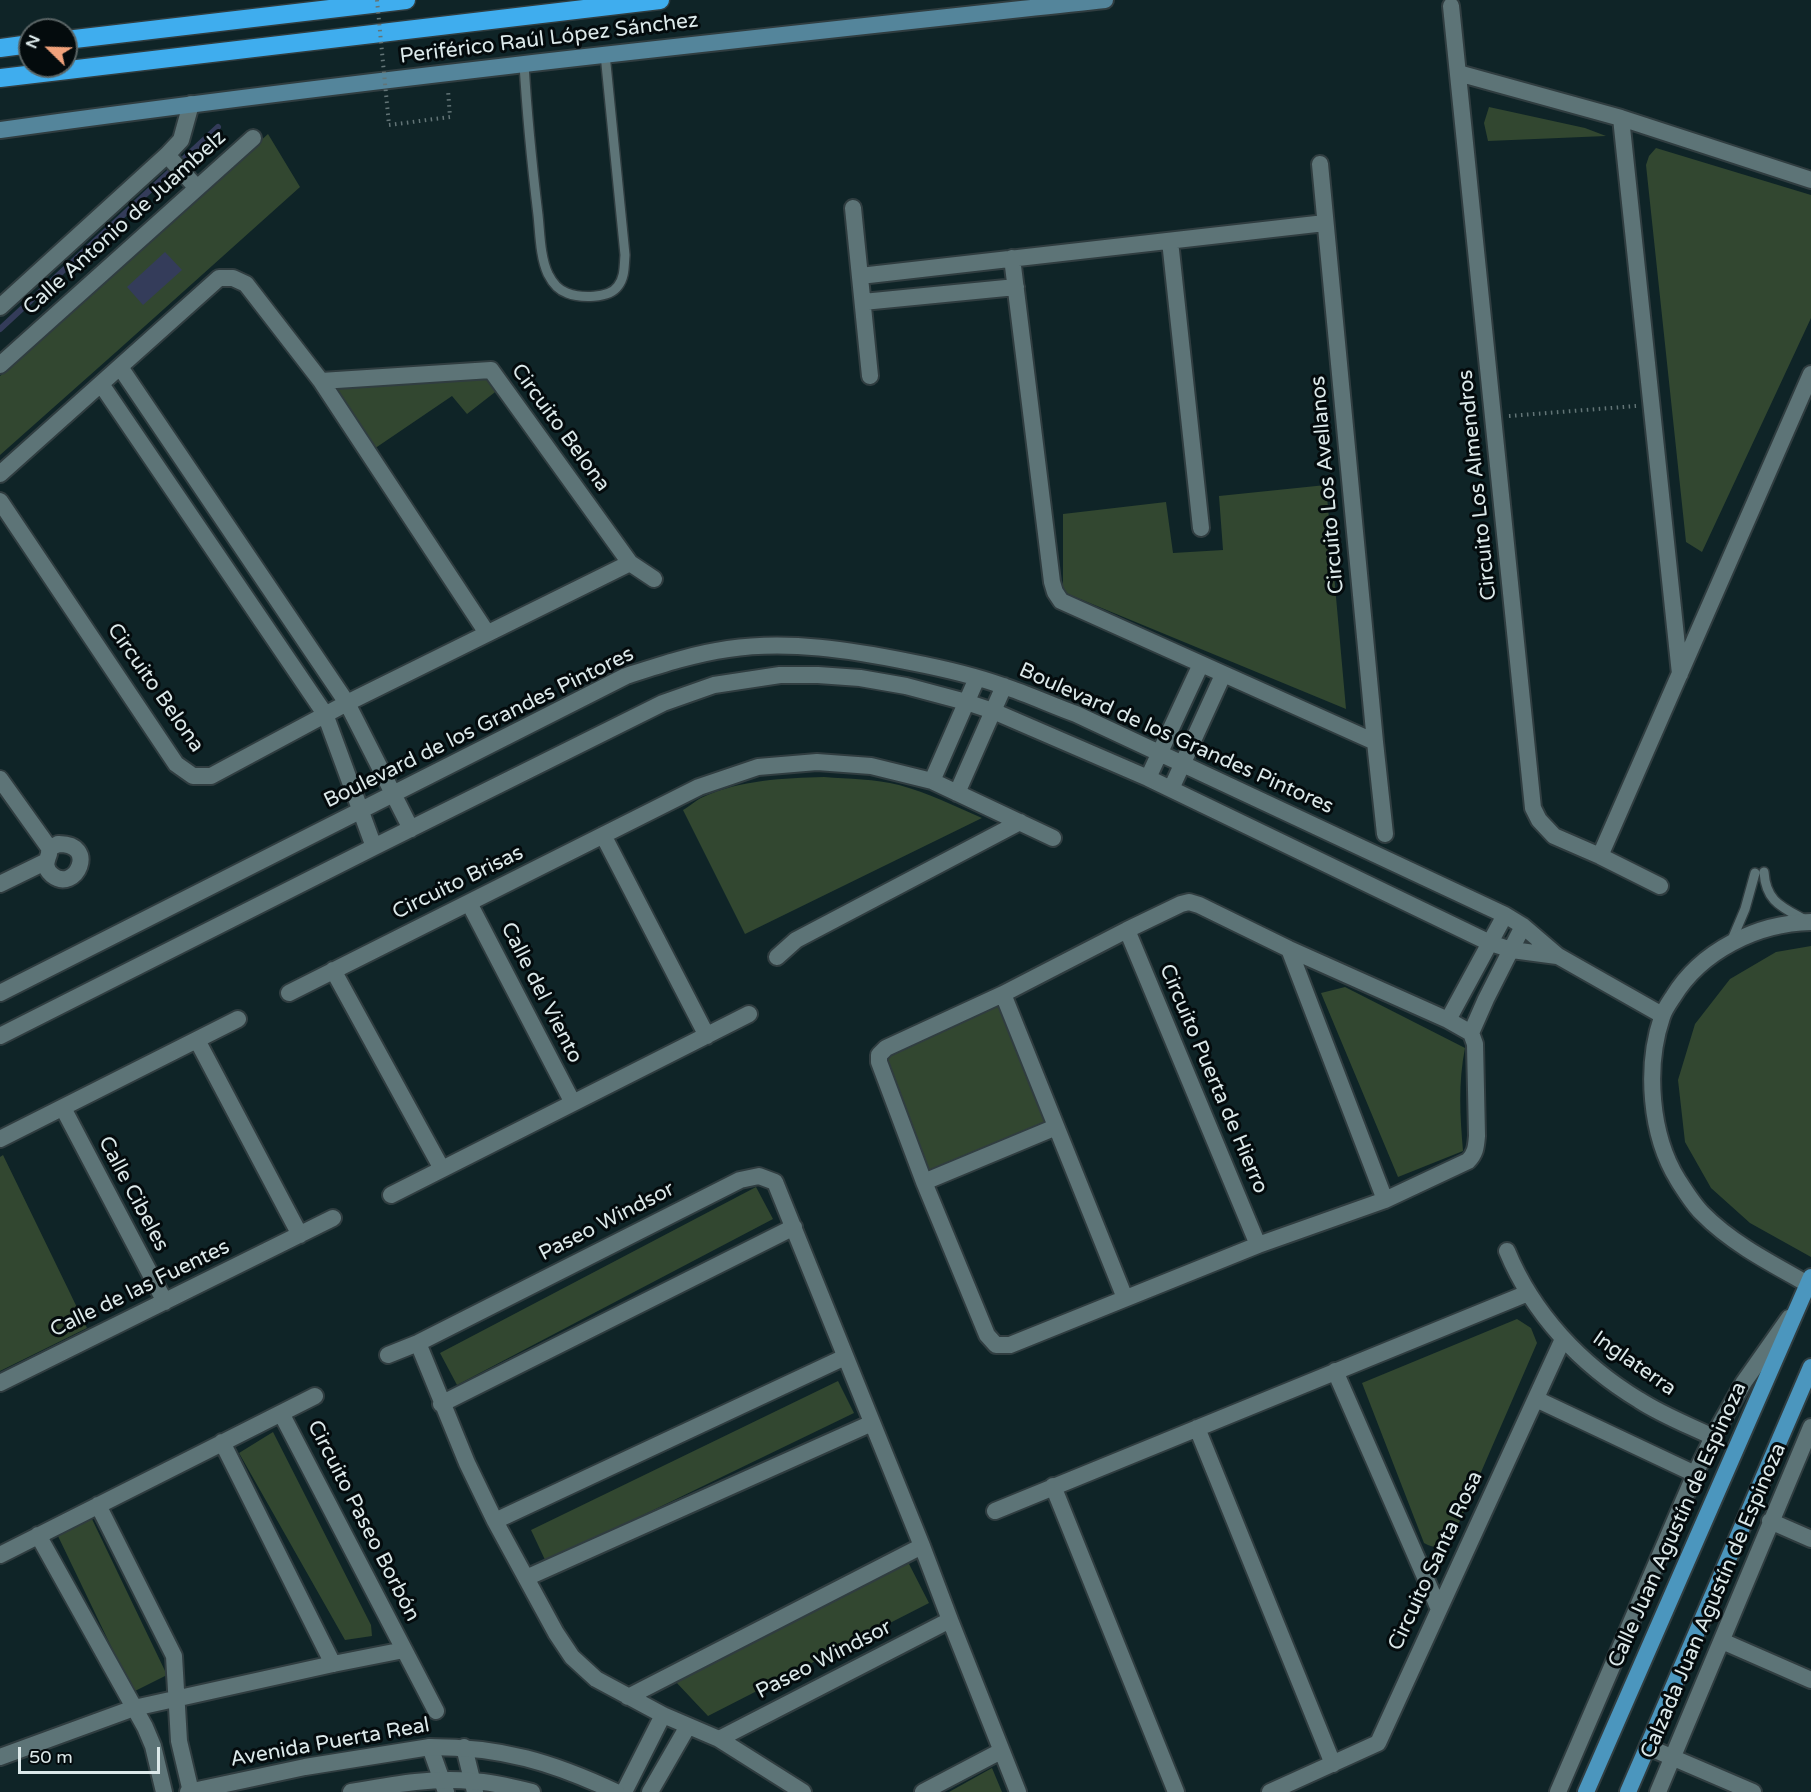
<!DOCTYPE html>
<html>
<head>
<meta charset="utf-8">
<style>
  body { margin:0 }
  #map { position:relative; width:1811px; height:1792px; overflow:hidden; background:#0f2427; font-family:"Varela Round",sans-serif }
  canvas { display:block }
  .north { position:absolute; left:18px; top:18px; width:60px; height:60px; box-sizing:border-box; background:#040b0d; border:2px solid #5a6465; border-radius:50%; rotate:293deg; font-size:16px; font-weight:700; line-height:24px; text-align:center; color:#dce9ea }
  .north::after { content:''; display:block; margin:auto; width:21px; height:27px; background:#f1a27b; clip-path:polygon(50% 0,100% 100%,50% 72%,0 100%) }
  .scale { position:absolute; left:18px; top:1747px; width:142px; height:27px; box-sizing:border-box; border:3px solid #dce9ea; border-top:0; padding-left:8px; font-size:18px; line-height:21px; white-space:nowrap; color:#dce9ea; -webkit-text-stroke:4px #040b0d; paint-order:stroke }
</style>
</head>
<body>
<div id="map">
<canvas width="1811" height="1792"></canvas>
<div class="north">N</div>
<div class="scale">50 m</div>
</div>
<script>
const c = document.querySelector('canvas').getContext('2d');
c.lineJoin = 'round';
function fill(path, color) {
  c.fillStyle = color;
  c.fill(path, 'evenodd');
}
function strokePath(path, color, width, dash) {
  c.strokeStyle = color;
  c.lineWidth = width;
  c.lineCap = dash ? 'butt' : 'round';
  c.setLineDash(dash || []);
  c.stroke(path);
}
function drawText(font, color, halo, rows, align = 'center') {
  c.font = font + ' "Varela Round",sans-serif';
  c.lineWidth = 6;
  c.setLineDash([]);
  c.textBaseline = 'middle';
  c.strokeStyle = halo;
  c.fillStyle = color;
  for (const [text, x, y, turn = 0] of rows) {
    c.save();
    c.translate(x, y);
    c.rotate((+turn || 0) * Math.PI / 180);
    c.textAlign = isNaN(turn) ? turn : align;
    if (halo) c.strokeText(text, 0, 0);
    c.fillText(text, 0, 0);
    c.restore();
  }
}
const green = new Path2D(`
  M1489,107L1585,128L1606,136L1488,141L1484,123Z
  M268,134L300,187L116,352L0,455V376Z
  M1656,148L1811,195V318L1702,552L1686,542L1646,165L1649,156Z
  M489,374L499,389L467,414L452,396L371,451L327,384Z
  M1326,485L1346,709L1063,592V514L1166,502L1173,553L1223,550L1219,496Z
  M824,777C849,779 875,779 899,785C928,793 955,806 982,818L745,934L683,810C690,806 696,800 703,797C740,780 784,778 824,777Z
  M1811,946V1257L1750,1223L1711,1188L1685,1142L1678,1080L1695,1024L1730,979L1776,952Z
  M1345,987L1465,1048C1458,1083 1460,1116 1463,1151L1398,1177L1321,993Z
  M1001,1001L1049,1123L925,1178L882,1055Z
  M3,1155L87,1328L0,1371V1157Z
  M756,1187L773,1219L457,1385L440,1353Z
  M1517,1319L1531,1328L1537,1343L1449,1546C1439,1548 1433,1548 1424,1543L1362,1383Z
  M838,1381L854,1413L546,1562L531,1530Z
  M273,1432L371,1625L372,1636L345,1640L239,1453Z
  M91,1517L167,1675L133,1692L57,1534Z
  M908,1562L929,1603L708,1716L675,1681Z
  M992,1768L1002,1792H949Z`);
const water = new Path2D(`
  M165,252L182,270L143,305L127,287Z`);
const stream = new Path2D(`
  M0,329L218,127`);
const path = new Path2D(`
  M389,125L450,117L448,90
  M1509,416L1636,406`);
const service = new Path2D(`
  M524,64C527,115 532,165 538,215C540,233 540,257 548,274C552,282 558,290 567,293C580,298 609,299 618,286C625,277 624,266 625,255L605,54
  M1764,872C1766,902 1782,907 1805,920
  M1731,942L1745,909L1755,873`);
const minor = new Path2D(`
  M1451,6L1533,808L1539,820L1554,836L1600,856L1660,886
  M1458,73L1621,118L1811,180
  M1621,118L1680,674
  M167,155L197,188
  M1320,164L1375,742L1385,834
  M853,208L870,376
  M1170,241L1201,528
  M1012,258L1052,582L1055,592L1061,601L1375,742
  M860,276L1325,223
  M863,302L1016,287
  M0,307L167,155L181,140L191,104
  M0,365L253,138
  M120,367L347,703L411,829
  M321,381L491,370L630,563L654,579
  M101,384L325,714L374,847
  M0,474L219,278H233L246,284L321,381L487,633
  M0,501L176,764L193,776H211L347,703L630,563
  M1148,778L1201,664
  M0,779L50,849
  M932,781L977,678
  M1171,789L1223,675
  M957,793L1004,686
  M603,835L707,1036
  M58,844C99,843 76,894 52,875C44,868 46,862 49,854C49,852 49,850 50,849C52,846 55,846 58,844Z
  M1600,856L1811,374
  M0,884L45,862
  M469,903L573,1103
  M1127,930L1258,1245
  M1289,949L1385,1200
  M777,957L796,940L1020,822
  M333,970L442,1169
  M0,993L626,676C660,665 693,654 728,649C788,640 851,650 910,662C941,668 973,675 1003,686C1028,694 1051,705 1076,714L1505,915L1523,926L1558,956L1662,1015
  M289,993L699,787L758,767L817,762L871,766L932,781L1053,838
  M1003,994L1125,1298
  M1448,1020L1505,915
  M1471,1033L1448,1020L1289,949L1199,905L1189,902L1181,904L1127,930L1003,994L886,1048L879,1055V1062L924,1182L987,1335L996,1345H1010L1258,1245L1385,1200L1468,1161C1476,1153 1476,1146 1477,1136L1475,1044L1471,1033L1486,999L1523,926
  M0,1036L374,847L663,703L714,685L780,675H818L860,678L906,686L966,702L993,711L1148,778L1490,943L1512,950L1557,956
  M197,1040L300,1235
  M63,1108L165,1302
  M0,1139L238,1019
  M924,1182L1056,1127
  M391,1195L749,1014
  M1507,1251C1533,1314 1581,1365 1639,1400C1662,1415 1688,1425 1713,1437
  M1808,1284C1772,1264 1731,1243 1702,1213C1693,1204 1685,1191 1678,1180C1650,1135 1645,1067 1662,1017C1664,1010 1669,1003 1673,997C1701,951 1757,923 1811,922
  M418,1343L467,1463L495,1521L556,1633L572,1657L596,1679L663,1715L719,1739L803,1792
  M388,1355L418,1343L740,1180L759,1176L775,1182L922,1546L950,1620L1018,1792
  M1335,1371L1439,1609
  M0,1383L333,1218
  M1536,1399L1695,1474
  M441,1404L794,1227
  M281,1413L436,1711
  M1197,1428L1333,1764
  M222,1442L333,1664
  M1053,1486L1176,1792
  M98,1505L174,1656L179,1741L191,1792
  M995,1511L1528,1293
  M495,1521L845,1357
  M1770,1521L1811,1539
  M38,1535L145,1727L153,1746L164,1792
  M0,1555L315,1396
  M526,1578L872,1423
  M1722,1641L1811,1680
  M628,1697L922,1546
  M719,1739L950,1620
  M430,1747L446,1792
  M464,1747L475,1792
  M1648,1747L1753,1792
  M0,1757L134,1708L333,1664L404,1650
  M624,1792L663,1715
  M650,1792L688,1726
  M923,1792L1001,1751
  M1270,1792L1378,1743L1563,1339
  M1558,1792L1695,1474L1713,1437L1744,1382L1789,1318
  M1658,1792L1811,1427`);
const tertiary = new Path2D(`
  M188,1792L305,1767L430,1747C502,1747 552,1762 616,1792
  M351,1792C391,1785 432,1777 472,1781C492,1782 512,1787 532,1792`);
const secondary = new Path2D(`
  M0,130C367,79 736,40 1105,0`);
const primary = new Path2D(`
  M1586,1792L1811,1277
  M1628,1792L1811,1367`);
const motorway = new Path2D(`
  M66,40L406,0
  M0,48L30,44
  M0,78L660,0`);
const pathBridge = new Path2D(`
  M377,0L389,125`);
const streetNames = [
  ["Periférico Raúl López Sánchez",549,39,-7],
  ["Calle Antonio de Juambelz",125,223,-42],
  ["Circuito Belona",560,428,54],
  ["Circuito Los Avellanos",1328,485,-95],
  ["Circuito Los Almendros",1478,485,-96],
  ["Circuito Belona",155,688,55],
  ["Boulevard de los Grandes Pintores",479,728,-26],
  ["Boulevard de los Grandes Pintores",1176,739,24],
  ["Circuito Brisas",458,883,-26],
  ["Calle del Viento",541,993,63],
  ["Circuito Puerta de Hierro",1213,1079,67],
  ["Calle Cibeles",133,1194,62],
  ["Paseo Windsor",607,1222,-27],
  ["Calle de las Fuentes",140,1289,-26],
  ["Inglaterra",1634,1364,35],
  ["Circuito Paseo Borbón",363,1521,63],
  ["Calle Juan Agustín de Espinoza",1678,1525,-66],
  ["Circuito Santa Rosa",1436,1561,-65],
  ["Calzada Juan Agustín de Espinoza",1714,1601,-67],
  ["Paseo Windsor",824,1660,-27],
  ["Avenida Puerta Real",330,1743,-10]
];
fill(green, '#324730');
fill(water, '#343c5a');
strokePath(stream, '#343c5a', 6);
strokePath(service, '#303d40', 12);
strokePath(minor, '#303d40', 20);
strokePath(tertiary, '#303d40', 20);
strokePath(secondary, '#303d40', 20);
strokePath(primary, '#303d40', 20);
strokePath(motorway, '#303d40', 21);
strokePath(path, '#637577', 4, [1.5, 4.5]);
strokePath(service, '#5d7477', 9);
strokePath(minor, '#5d7477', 16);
strokePath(tertiary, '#5d7477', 16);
strokePath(secondary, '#54859b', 16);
strokePath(primary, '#4b96be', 16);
strokePath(motorway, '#3fadee', 18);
strokePath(pathBridge, '#637577', 4, [1.5, 4.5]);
drawText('21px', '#dce9ea', '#040b0d', streetNames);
</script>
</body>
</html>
